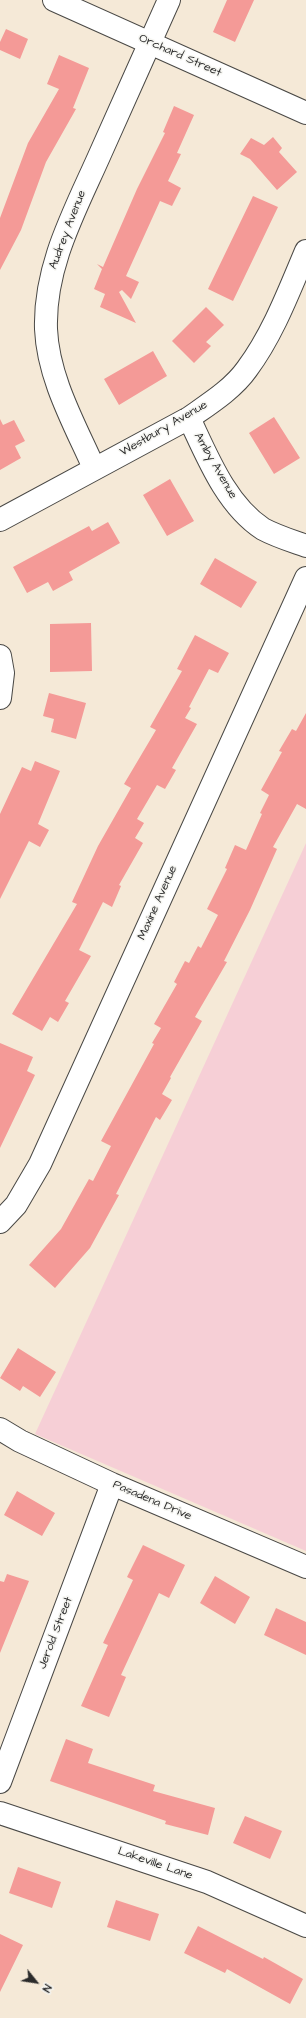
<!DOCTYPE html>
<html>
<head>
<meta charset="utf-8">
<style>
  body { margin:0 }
  #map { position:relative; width:306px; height:2018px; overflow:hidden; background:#f5e9d7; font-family:"Architects Daughter",sans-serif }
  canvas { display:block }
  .north { position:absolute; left:16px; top:1962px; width:40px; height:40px; -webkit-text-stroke:3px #f6f6f2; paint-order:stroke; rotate:120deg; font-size:11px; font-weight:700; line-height:16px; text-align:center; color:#2b2b2b }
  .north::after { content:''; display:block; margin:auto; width:14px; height:18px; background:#2b2b2b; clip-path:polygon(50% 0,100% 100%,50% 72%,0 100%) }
</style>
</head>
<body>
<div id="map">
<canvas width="306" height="2018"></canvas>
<div class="north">N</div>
</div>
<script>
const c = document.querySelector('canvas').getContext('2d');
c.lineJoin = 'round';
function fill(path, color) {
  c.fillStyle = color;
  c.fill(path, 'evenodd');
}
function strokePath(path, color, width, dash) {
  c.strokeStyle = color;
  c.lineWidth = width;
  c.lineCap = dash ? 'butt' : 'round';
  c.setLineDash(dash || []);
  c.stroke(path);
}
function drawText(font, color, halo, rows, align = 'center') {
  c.font = font + ' "Architects Daughter",sans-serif';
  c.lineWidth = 3;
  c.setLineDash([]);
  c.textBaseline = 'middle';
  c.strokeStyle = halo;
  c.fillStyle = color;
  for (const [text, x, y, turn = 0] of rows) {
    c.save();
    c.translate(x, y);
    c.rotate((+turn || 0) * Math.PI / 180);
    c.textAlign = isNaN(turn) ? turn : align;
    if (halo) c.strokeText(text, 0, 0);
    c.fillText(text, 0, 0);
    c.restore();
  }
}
const built = new Path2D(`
  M306,843V1551L35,1434Z`);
const building = new Path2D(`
  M227,0H254L235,42L213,32Z
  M6,29L28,39L20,59L0,50V42Z
  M59,55L89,68L73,108L76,109L46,162L21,230L0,270V218L28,143L59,89L47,84Z
  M174,106L194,115L177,153L181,154L168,181L181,188L172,206L160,201L126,276L139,282L131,299L122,290L119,292L136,323L100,307L105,294L94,289L102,269L97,264L103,267L137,189L165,133L163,132Z
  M273,137L282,148L279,152L297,172L277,190L250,159L240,154L251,138L264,145Z
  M253,196L278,207L233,301L208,289Z
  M206,307L224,325L206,342L211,346L194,363L172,341Z
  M153,351L167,376L119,405L104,379Z
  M274,417L300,458L274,474L249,433Z
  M0,419L3,425L14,420L25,441L15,446L21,458L0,470Z
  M170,479L194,521L167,536L143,495Z
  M108,522L120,543L69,572L73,580L53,591L48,582L27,593L13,567L89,526L92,531Z
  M215,558L257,582L241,608L200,584Z
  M91,623L92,671L50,672V624Z
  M195,635L229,653L218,673L209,669L189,707L191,708L185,718L197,724L172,768L176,770L165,789L157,785L137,819L144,823L135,838L143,843L119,885L121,886L112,907L103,902L79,950L91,956L65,1001L69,1003L58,1022L50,1017L42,1031L12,1014L77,904L72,902L98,846L131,788L124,784L156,730L150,727L182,671L177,669Z
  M49,693L86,703L76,739L51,732L54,719L43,716Z
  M306,713V809L297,804L273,847L277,849L250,910L224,961L227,962L195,1017L202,1021L170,1077L171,1078L162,1094L172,1100L160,1120L156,1117L116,1194L119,1195L90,1248L55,1288L29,1265L61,1229L89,1179L93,1181L111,1146L101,1141L154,1044L152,1043L161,1028L154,1024L177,984L174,982L185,961L189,963L198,946L201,948L218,915L207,909L227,869L225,868L235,845L246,850L262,814L260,813L269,795L261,790L282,752L279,751L292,729L296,731Z
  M35,761L60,771L38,824L49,830L40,847L29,841L0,899V814L22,767L31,771Z
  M0,1043L33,1057L27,1071L35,1075L0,1148Z
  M18,1348L56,1372L40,1397L23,1386L20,1391L0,1378Z
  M17,1491L55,1513L42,1536L4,1515Z
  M143,1545L185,1565L169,1598L159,1593L121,1675L126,1677L109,1717L81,1706L108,1645L103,1643L133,1580L127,1577Z
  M7,1574L29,1581L0,1653V1581L4,1582Z
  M215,1576L250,1597L235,1624L200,1603Z
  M276,1608L306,1622V1655L264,1635Z
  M66,1739L93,1749L88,1763L155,1785L153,1791L215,1808L208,1835L165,1824L166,1821L50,1781Z
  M245,1816L282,1831L270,1859L233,1843Z
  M18,1867L61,1882L52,1908L9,1893Z
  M116,1900L159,1914L150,1941L107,1927Z
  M198,1926L263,1959L264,1957L303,1979L290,2004L227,1969L225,1973L184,1953Z
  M0,1934L23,1945L0,1992Z`);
const street = new Path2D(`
  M54,0L306,113
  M189,418C207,456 226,505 263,529C276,536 292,541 306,546
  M94,468C75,425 48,378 46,329C44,265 76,209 101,152C124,101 146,51 169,0
  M0,520L189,418C209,404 233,389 247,369C273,334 289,291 306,251
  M0,656L3,673L0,698
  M0,1222L16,1205L40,1164L306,578
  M0,1429L20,1441L112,1484L306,1567
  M0,1782L112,1484
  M0,1813L207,1882L306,1926`);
const streetNames = [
  ["Orchard Street",180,56,24],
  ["Audrey Avenue",68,230,-69],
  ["Westbury Avenue",164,429,-30],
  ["Amby Avenue",215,466,60],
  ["Maxine Avenue",158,903,-66],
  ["Pasadena Drive",152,1501,23],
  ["Jerold Street",56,1633,-69],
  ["Lakeville Lane",155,1864,19]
];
fill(built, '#f6cfd6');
fill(building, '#f49a97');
strokePath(street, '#494845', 24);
strokePath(street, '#fff', 22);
drawText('12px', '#2b2b2b', '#f6f6f2', streetNames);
</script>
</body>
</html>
